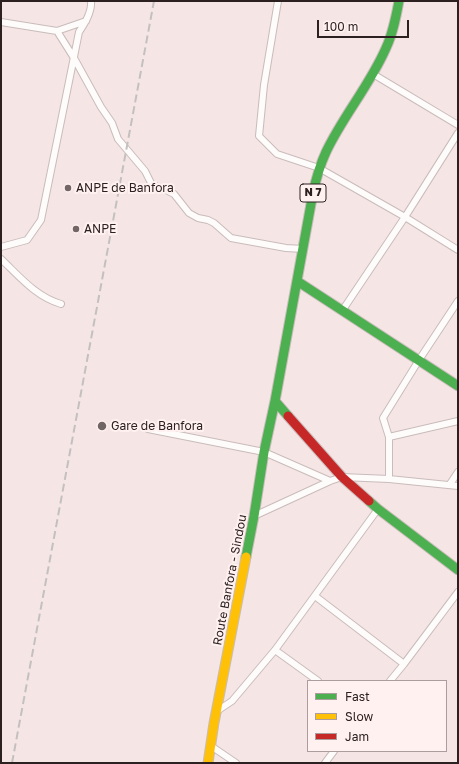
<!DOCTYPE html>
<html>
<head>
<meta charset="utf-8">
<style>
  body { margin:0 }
  #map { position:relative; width:459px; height:764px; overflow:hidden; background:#f5e6e5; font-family:"Golos Text",sans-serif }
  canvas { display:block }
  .frame { position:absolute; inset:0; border:2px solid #2c2020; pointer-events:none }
  .legend { position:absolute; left:307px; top:680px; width:140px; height:72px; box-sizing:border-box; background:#fff1f0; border:1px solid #ab9d9d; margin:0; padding:5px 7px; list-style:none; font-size:12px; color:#2c2020 }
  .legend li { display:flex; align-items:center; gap:8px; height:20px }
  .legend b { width:20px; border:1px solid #ab9d9d }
  .scale { position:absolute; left:317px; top:20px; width:92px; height:18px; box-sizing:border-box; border:2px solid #2c2020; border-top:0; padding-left:5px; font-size:12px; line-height:14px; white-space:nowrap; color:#2c2020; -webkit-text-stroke:3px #fff1f0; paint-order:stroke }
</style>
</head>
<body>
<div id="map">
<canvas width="459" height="764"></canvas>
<div class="frame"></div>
<ul class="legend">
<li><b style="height:5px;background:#4caf50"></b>Fast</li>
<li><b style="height:5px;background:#ffc107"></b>Slow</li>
<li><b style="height:5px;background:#c62828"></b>Jam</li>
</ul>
<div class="scale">100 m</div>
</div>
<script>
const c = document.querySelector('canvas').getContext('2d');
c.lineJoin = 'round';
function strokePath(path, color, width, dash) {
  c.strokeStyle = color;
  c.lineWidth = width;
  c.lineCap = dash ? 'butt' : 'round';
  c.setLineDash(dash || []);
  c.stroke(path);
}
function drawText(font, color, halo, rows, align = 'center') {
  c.font = font + ' "Golos Text",sans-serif';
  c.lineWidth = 4;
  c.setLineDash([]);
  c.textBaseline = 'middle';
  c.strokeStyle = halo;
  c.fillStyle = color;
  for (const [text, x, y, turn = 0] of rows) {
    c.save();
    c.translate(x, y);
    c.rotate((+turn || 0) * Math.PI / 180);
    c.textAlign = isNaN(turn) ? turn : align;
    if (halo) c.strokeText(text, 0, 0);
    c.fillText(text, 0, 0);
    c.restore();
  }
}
const street = new Path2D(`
  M278,1L264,85L259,136L277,154L319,168L405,217L458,250
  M1,22L57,31L86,21
  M57,31L74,58L101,107L112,123L118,139L145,171L152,185L162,188L174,194L189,213L198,218L208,220L214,223L231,238L286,248L303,249
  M373,74L458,125
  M1,247L27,240L41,220L79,32C85,23 92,12 91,1
  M1,259C19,276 36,297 61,304
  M342,311L405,217L458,133
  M148,429L264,452L330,481
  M389,437L458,421
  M389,479V437L383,418L419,360L458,301
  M450,484L458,472
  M254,516L330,481L342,477L389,479L458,486
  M315,596L404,664
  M275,650L318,681
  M390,681L404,664L458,592
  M217,711L232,701L275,650L378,509
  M211,746L236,763
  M325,763L334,751`);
const fast = new Path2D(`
  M297,281L458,386
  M288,416L275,401L313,193C316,179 320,165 326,152C343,116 370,85 386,48C393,33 396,17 399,1
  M369,501L378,509L458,570
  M246,557L254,516L264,452L275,401`);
const slow = new Path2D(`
  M208,763L214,723L246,557`);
const jam = new Path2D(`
  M288,416L342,477L369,501`);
const rail = new Path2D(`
  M12,763L154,1`);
const markers = [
  [68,188,4,"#726565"],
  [76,229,4,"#726565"],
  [102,426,5,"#726565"]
];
const shields = [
  [313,193,26]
];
const shieldNames = [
  ["N 7",313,193]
];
const poiNames = [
  ["ANPE de Banfora",76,188],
  ["ANPE",84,229],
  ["Gare de Banfora",111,426]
];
const streetNames = [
  ["Route Banfora - Sindou",230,580,-79]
];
strokePath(street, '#c9bcbb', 8);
strokePath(fast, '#c9bcbb', 11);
strokePath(slow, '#c9bcbb', 11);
strokePath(jam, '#c9bcbb', 11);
strokePath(street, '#fefbfb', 6);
strokePath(fast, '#4caf50', 9);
strokePath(slow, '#ffc107', 9);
strokePath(jam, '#c62828', 9);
strokePath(rail, '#c4c0c0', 2, [8, 4]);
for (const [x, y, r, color] of markers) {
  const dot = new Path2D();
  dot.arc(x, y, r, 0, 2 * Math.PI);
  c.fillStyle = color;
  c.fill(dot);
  strokePath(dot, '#fff1f0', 1.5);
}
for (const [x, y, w] of shields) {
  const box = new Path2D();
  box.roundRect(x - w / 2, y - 9, w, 18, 3);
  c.fillStyle = '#fff1f0';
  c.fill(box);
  strokePath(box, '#2c2020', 1);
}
drawText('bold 11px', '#2c2020', null, shieldNames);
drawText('12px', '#2c2020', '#fff1f0', poiNames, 'left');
drawText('12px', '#2c2020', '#fff1f0', streetNames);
</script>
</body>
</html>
